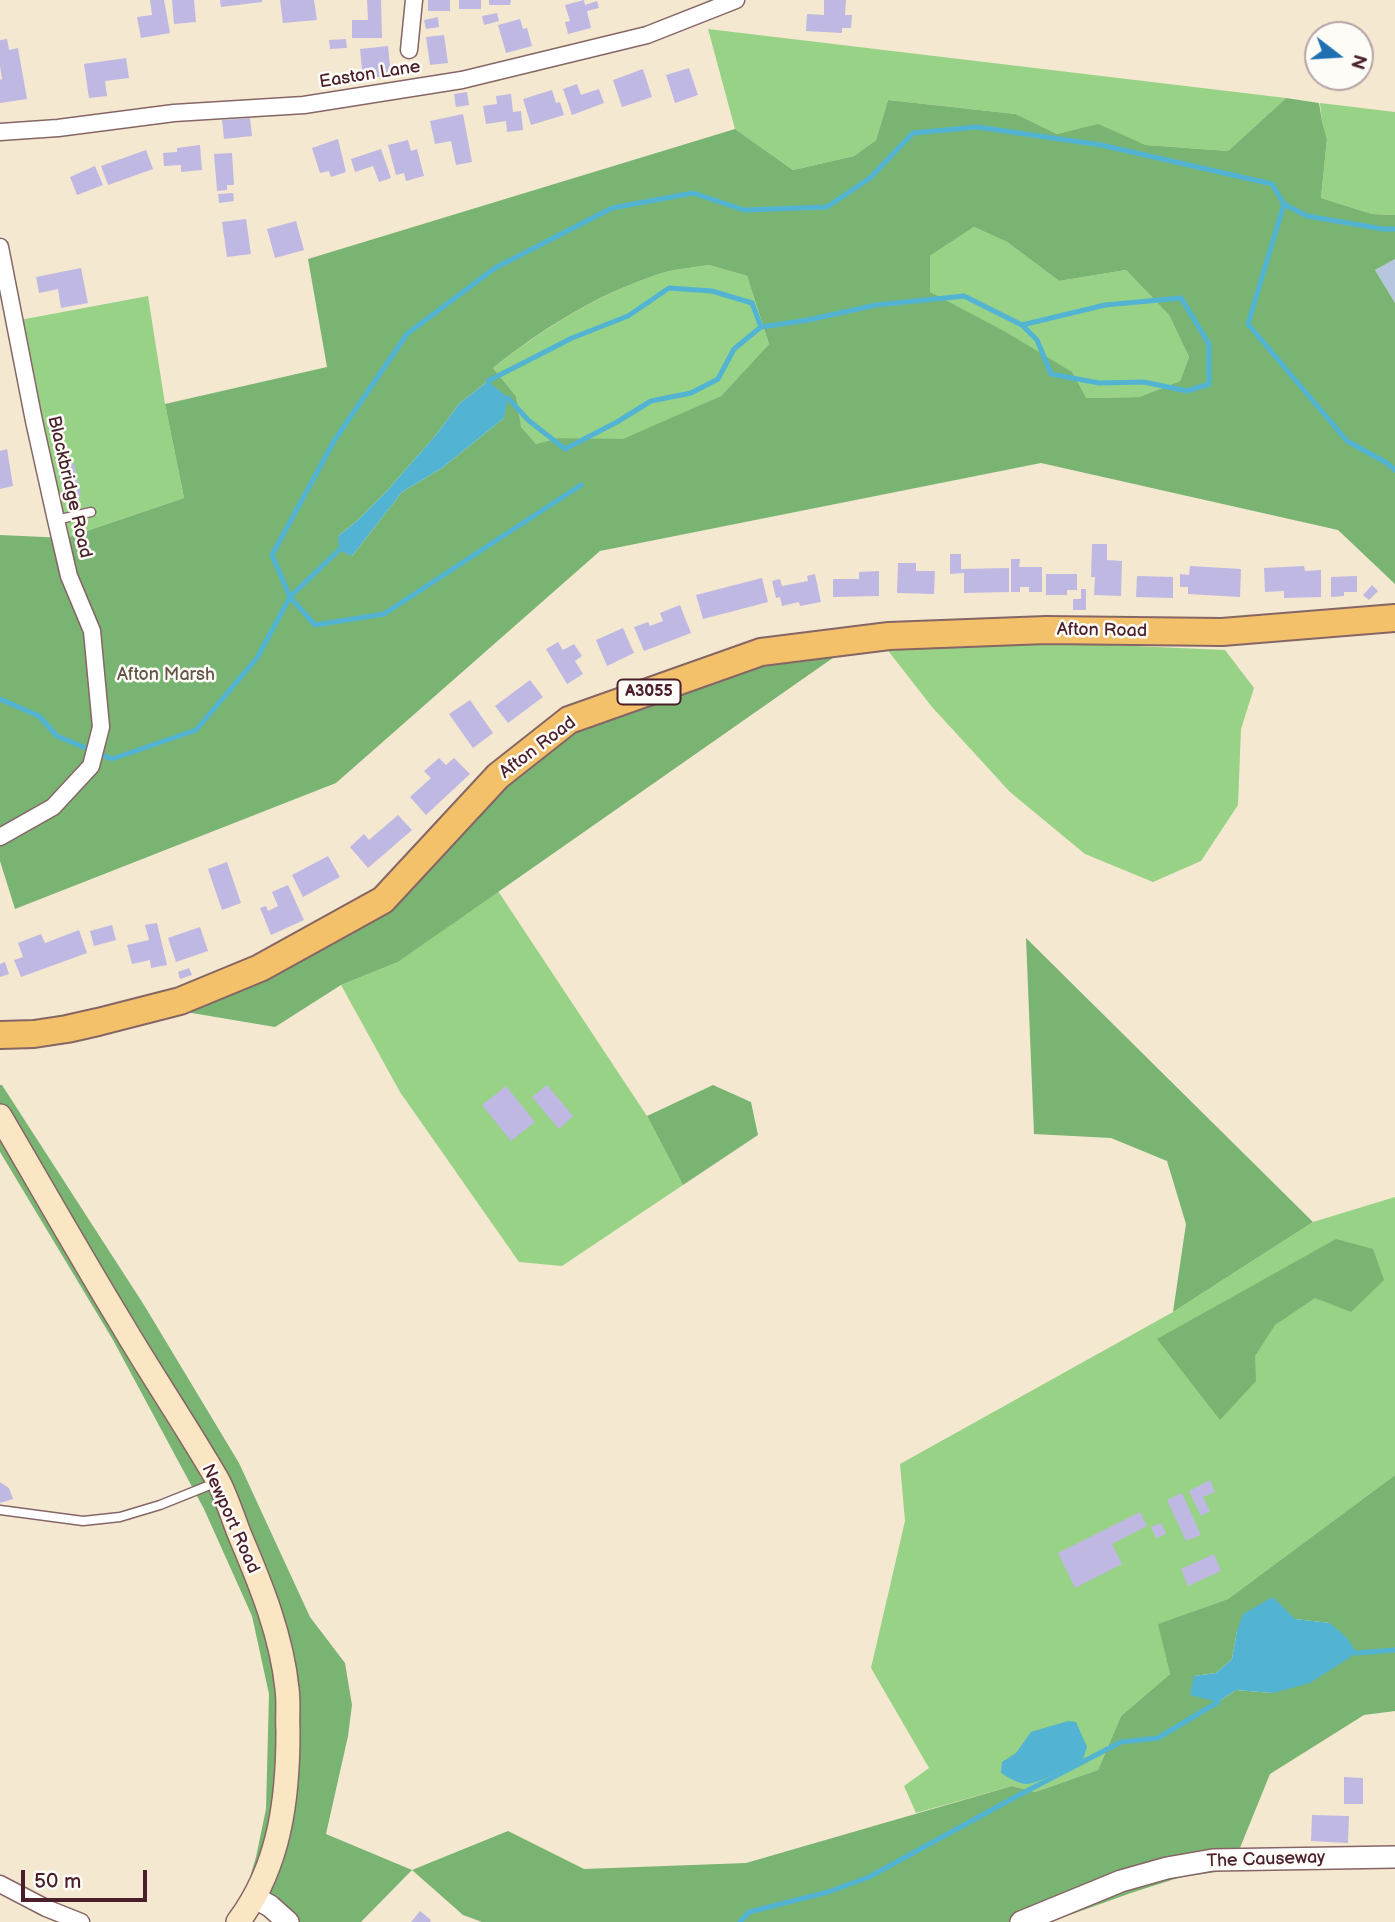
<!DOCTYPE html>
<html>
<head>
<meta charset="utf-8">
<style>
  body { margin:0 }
  #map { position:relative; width:1395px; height:1922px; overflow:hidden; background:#f4e8d1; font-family:"Balsamiq Sans",sans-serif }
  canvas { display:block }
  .north { position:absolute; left:1304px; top:21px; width:70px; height:70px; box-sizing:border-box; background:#fdfcf7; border:2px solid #b5a4a5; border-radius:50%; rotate:107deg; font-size:19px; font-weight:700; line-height:28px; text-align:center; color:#4a1f2b }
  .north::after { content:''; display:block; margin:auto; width:24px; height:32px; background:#1f6fb2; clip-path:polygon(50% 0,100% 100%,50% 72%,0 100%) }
  .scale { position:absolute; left:21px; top:1870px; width:126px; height:32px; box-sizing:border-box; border:4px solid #4a1f2b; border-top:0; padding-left:9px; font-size:21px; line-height:24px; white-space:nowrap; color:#4a1f2b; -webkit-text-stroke:5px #fdfcf7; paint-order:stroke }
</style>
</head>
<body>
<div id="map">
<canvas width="1395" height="1922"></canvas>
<div class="north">N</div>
<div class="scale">50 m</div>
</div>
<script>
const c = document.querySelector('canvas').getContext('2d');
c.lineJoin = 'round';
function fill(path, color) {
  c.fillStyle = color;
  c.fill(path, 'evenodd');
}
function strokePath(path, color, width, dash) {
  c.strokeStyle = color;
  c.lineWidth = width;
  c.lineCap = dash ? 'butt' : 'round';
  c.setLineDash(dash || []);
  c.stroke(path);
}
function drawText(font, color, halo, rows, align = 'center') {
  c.font = font + ' "Balsamiq Sans",sans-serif';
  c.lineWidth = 5;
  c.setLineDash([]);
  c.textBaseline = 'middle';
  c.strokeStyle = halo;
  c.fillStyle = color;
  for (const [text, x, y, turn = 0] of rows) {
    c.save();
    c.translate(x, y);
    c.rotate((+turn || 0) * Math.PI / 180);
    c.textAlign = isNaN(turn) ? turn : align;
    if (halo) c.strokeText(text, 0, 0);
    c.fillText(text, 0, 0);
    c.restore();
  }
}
const industrial = new Path2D(`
  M1395,259V303L1375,270Z`);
const green = new Path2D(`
  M708,29L1286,98L1228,151L1146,145L1098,125L1057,134L1016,114L888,100L876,140L854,156L793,170L735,129Z
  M1320,103L1395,112V215L1372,214L1321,198L1327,139L1322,121Z
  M974,227L1007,242L1059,281L1126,270L1169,315L1189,357L1180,381L1139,397L1086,398L929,292L930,256Z
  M709,265L747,276L769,344L721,396L623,440L559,438L536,444L520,427L516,396L493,368C542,330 596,295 656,275C672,269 691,268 709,265Z
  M148,296L165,404L184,498L66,538L20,320Z
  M1041,642L1225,650L1254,688L1241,729L1238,805L1201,861L1153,882L1085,854L1010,792L932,707L886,648Z
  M498,891L647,1116L683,1185L562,1266L519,1262L400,1092L341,985L398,962Z
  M1395,1197V1475L1228,1599L1159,1624L1170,1674L1121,1716L1098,1770L1035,1792L1012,1786L916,1813L904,1786L929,1768L871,1668L905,1521L900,1464L1173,1312L1313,1222Z`);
const forest = new Path2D(`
  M1286,98L1319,103L1322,121L1327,139L1321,198L1372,214L1395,215V259L1375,270L1395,303V584L1338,530L1041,463L600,551L336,783L15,909L0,861V535L66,538L184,498L165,404L327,367L308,259L735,129L793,170L854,156L876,140L888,100L1016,114L1057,134L1098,124L1146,145L1228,151ZM974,227L1007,242L1059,281L1126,270L1169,315L1189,357L1180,381L1139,397L1086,398L1072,372L1004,331L930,292V256ZM709,265L747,276L769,344L721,396L623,439L558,438L536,444L521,427L516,396L493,368C542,329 596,295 656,275C672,269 691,268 709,265ZM488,381L504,418L442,468L402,492L352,556L338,536L357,521L385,493L435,436L460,403Z
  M840,653L398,962L341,985L275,1027L180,1011L390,910L508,786L577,727L760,660Z
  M1026,938L1313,1222L1173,1312L1186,1224L1167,1161L1111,1138L1034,1134Z
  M0,1085H2L144,1305L239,1463L310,1617L345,1663L352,1705L348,1736L326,1834L412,1870L508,1831L584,1869L746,1863L1012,1786L1035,1792L1098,1770L1121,1716L1170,1674L1158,1624L1228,1599L1395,1475V1711L1364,1715L1270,1774L1231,1870L1181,1877L1131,1893L1050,1922H482L463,1915L412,1870L361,1922H294L250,1877L256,1857L266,1809L269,1694L252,1616L204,1509L113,1340L0,1152ZM1295,1619L1330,1623L1273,1693L1236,1690L1218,1702L1194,1676L1216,1673L1232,1659L1237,1631Z
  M713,1085L751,1102L758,1135L683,1185L647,1116Z
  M1336,1239L1373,1249L1384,1280L1351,1312L1315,1298L1275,1325L1255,1356L1256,1381L1220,1420L1157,1339Z`);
const water = new Path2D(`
  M488,381L508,398L504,418L442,468L402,492L352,556L339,550L338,536L357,521L385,493L435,436L460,403Z
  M1273,1597L1295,1619L1330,1623L1347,1638L1357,1653L1310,1683L1273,1693L1236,1690L1218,1702L1190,1695L1194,1676L1216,1673L1232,1659L1237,1631L1243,1614Z
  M1068,1721L1076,1722L1087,1747L1083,1759C1071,1765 1038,1784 1027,1784C1018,1784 1008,1777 1001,1773L1002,1762L1016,1753L1031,1732Z`);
const stream = new Path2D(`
  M1284,204L1307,216L1383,229H1395
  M488,381L572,338L628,316L669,288L712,291L752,303L761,327
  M508,398L528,420L565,449L617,422L651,401L691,393L718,379L734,349L761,327L808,320L876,305L964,296L1022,325L1105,305L1181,298L1209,344V384L1187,391L1144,382L1099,383L1051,374L1037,340L1022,325
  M581,485L384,614L315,625L290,597L272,555L334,441L407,334L495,268L612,208L693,193L744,210L827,207L870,178L913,133L977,127L1101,145L1272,184L1284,204L1248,324L1347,441L1387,463L1395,470
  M0,699L39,716L57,736L112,759L196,730L257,658L290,597L339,550
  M1357,1653L1395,1650
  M740,1922L749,1912L828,1892L869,1877L1019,1795L1121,1742L1158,1738L1218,1702`);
const building = new Path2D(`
  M150,0H164L170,33L141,38L137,17L152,15Z
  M172,0H194L196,22L174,24Z
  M220,0H262V2L221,7Z
  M280,0H314L317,20L283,23Z
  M367,0H381L382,38H352V20H368Z
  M428,0H450V11H428Z
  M459,0H481V9H459Z
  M489,0H511L510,5H489Z
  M584,0L585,5L597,1L599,8L587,11L591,28L568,34L565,22L570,21L565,5Z
  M824,0H846L845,15H852L851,28H842V33L806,31L807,14L824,15Z
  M497,13L499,21L484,25L482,16Z
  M438,17L439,27L426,29L424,20Z
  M520,19L523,29L527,28L532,46L506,53L498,25Z
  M444,35L448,63L430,65L426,37Z
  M7,39L9,50L18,48L27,99L0,103V80L2,79L0,66V40Z
  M346,39L347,48L330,49L329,40Z
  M388,46L391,76L363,78L360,49Z
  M126,58L129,78L105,81L107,96L89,98L84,64Z
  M689,68L698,95L675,103L666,75Z
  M643,69L652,97L622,107L613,80Z
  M577,84L581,95L599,89L604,103L572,115L563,89Z
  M552,90L556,103L560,102L564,115L531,125L523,99Z
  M467,92L469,105L456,107L454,94Z
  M511,94L513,112L521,111L523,130L507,132L506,121L486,124L483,106L497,104L496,96Z
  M463,114L472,162L456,165L451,141L435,144L430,121Z
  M250,118L252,136L224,139L222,120Z
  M338,139L346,172L331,177L329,171L320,173L312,148Z
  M408,140L411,151L417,149L424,176L406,181L404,173L396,175L388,145Z
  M200,145L202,170L181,172V165L164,166L163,153L177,152V148Z
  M381,149L391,178L379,182L373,166L355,172L351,159Z
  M146,150L153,169L108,185L101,166Z
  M232,153L234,185H227V190L217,191L214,154Z
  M95,166L103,185L77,195L70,177Z
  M233,193L234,201L219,203L218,194Z
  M246,219L251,254L227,257L222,222Z
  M296,221L304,250L275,258L267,229Z
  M81,268L88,303L61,308L58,289L39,293L36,277Z
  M7,449L13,486L0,489V451Z
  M74,463L81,497L67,500L60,466Z
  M1092,544H1107V560L1122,561L1121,596L1094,595L1095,577H1091Z
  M950,554H961V569L1009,568V592L964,593V573L950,574Z
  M1011,559H1020L1019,567H1042V592H1029V587H1020V592H1011Z
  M898,563H916V571H935L934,594L897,593Z
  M1190,566L1241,569L1240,597L1188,594V587H1180V574L1189,575Z
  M1304,566L1305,571L1321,570V597L1284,598V591L1265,592L1264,568Z
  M879,571V596L833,597V579H859V572Z
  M815,574L821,602L800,606L799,602L782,606L780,597L776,598L772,581L780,579L782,586L808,581L807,576Z
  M1046,574H1077V590H1067V595H1046Z
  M1137,576L1173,577V598L1136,597Z
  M1357,576V592H1344V596L1331,597V577Z
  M762,578L768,602L703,619L696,595Z
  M1372,585L1378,591L1369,600L1363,595Z
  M1081,589H1086V610H1073V599H1081Z
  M680,605L691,633L644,651L634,627L648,622L650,626L663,621L660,613Z
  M623,628L634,653L607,666L596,640Z
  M558,642L563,650L574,644L582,656L575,661L583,674L567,684L546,649Z
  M530,680L543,697L508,723L495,706Z
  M470,700L493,733L473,748L449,714Z
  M439,758L446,765L454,758L470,774L426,815L410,797L431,778L424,771Z
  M398,815L412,830L368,868L350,847L364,834L369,840Z
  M328,856L340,877L303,897L292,875Z
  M227,862L241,903L222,910L208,869Z
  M288,885L304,920L271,935L260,908L266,906L268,911L278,906L272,892Z
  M157,923L167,965L151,968L150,960L132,964L127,945L149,940L145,925Z
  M112,925L116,940L94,946L90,931Z
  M200,927L208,951L176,962L168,938Z
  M79,930L87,953L21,977L14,960L23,957L18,943L41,934L45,943Z
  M5,962L9,974L0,977V964Z
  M189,968L192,975L180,979L178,972Z
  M547,1085L573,1116L559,1129L532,1097Z
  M506,1086L535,1122L511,1141L482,1105Z
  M1210,1480L1215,1492L1203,1497L1210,1511L1201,1516L1189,1491Z
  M0,1482L9,1488L13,1499L0,1503Z
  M1182,1493L1201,1535L1186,1541L1167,1500Z
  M1140,1512L1147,1526L1112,1544L1122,1564L1075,1588L1058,1553Z
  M1161,1523L1166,1534L1156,1538L1151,1527Z
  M1214,1554L1221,1571L1188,1586L1181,1569Z
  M1344,1777L1363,1778V1804H1344Z
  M1312,1815L1349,1816L1348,1843L1311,1841Z
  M420,1911L431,1920L430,1922H411Z`);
const service = new Path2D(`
  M56,520L91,512
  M0,1510L83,1521L120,1517L160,1505L215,1483`);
const minor = new Path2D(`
  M409,50L414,0
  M0,132L58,128L174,113L304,105L462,80L647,35L736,0
  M0,247L34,421L56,520L69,576L92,631L101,727L91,766L53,807L0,837
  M0,1884L46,1908L81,1922`);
const tertiary = new Path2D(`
  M254,1897L270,1906L288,1922
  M1021,1922L1121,1881L1167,1868L1213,1860L1395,1857`);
const secondary = new Path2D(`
  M0,1116C41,1186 81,1257 123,1326C153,1377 187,1427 217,1479C227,1497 233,1519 241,1538C261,1585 282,1637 287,1689C289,1703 287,1717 288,1731C288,1799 280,1866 238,1922`);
const primary = new Path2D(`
  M0,1035L34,1034L67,1029L98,1022L180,1001L260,968L383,900L498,776L569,720L761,652L889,636L1046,630L1222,632L1395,618`);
const shields = [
  [649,692,63]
];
const shieldNames = [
  ["A3055",649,692]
];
const streetNames = [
  ["Easton Lane",370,75,-9],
  ["Blackbridge Road",69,487,77],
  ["Afton Road",1102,631,1],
  ["Afton Road",538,748,-37],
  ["Newport Road",230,1519,66],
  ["The Causeway",1266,1860,-2]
];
const parkNames = [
  ["Afton Marsh",166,675]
];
fill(industrial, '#b6c6de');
fill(green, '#98d286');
fill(forest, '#7ab473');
fill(water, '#53b3d2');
strokePath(stream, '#53b3d2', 5);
fill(building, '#bfb8e3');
strokePath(service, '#866565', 11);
strokePath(minor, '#866565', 19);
strokePath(tertiary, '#866565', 24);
strokePath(secondary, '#866565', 26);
strokePath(primary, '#866565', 30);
strokePath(service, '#fff', 8);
strokePath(minor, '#fff', 16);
strokePath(tertiary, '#fff', 21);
strokePath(secondary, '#fbe6c4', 23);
strokePath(primary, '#f4c16b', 26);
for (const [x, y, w] of shields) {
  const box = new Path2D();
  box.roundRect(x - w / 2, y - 12.5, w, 25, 5);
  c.fillStyle = '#fdfcf7';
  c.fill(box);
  strokePath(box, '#4a1f2b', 2);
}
drawText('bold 16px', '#4a1f2b', null, shieldNames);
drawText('18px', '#4a1f2b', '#fdfcf7', streetNames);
drawText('18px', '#615546', '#fdfcf7', parkNames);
</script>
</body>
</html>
